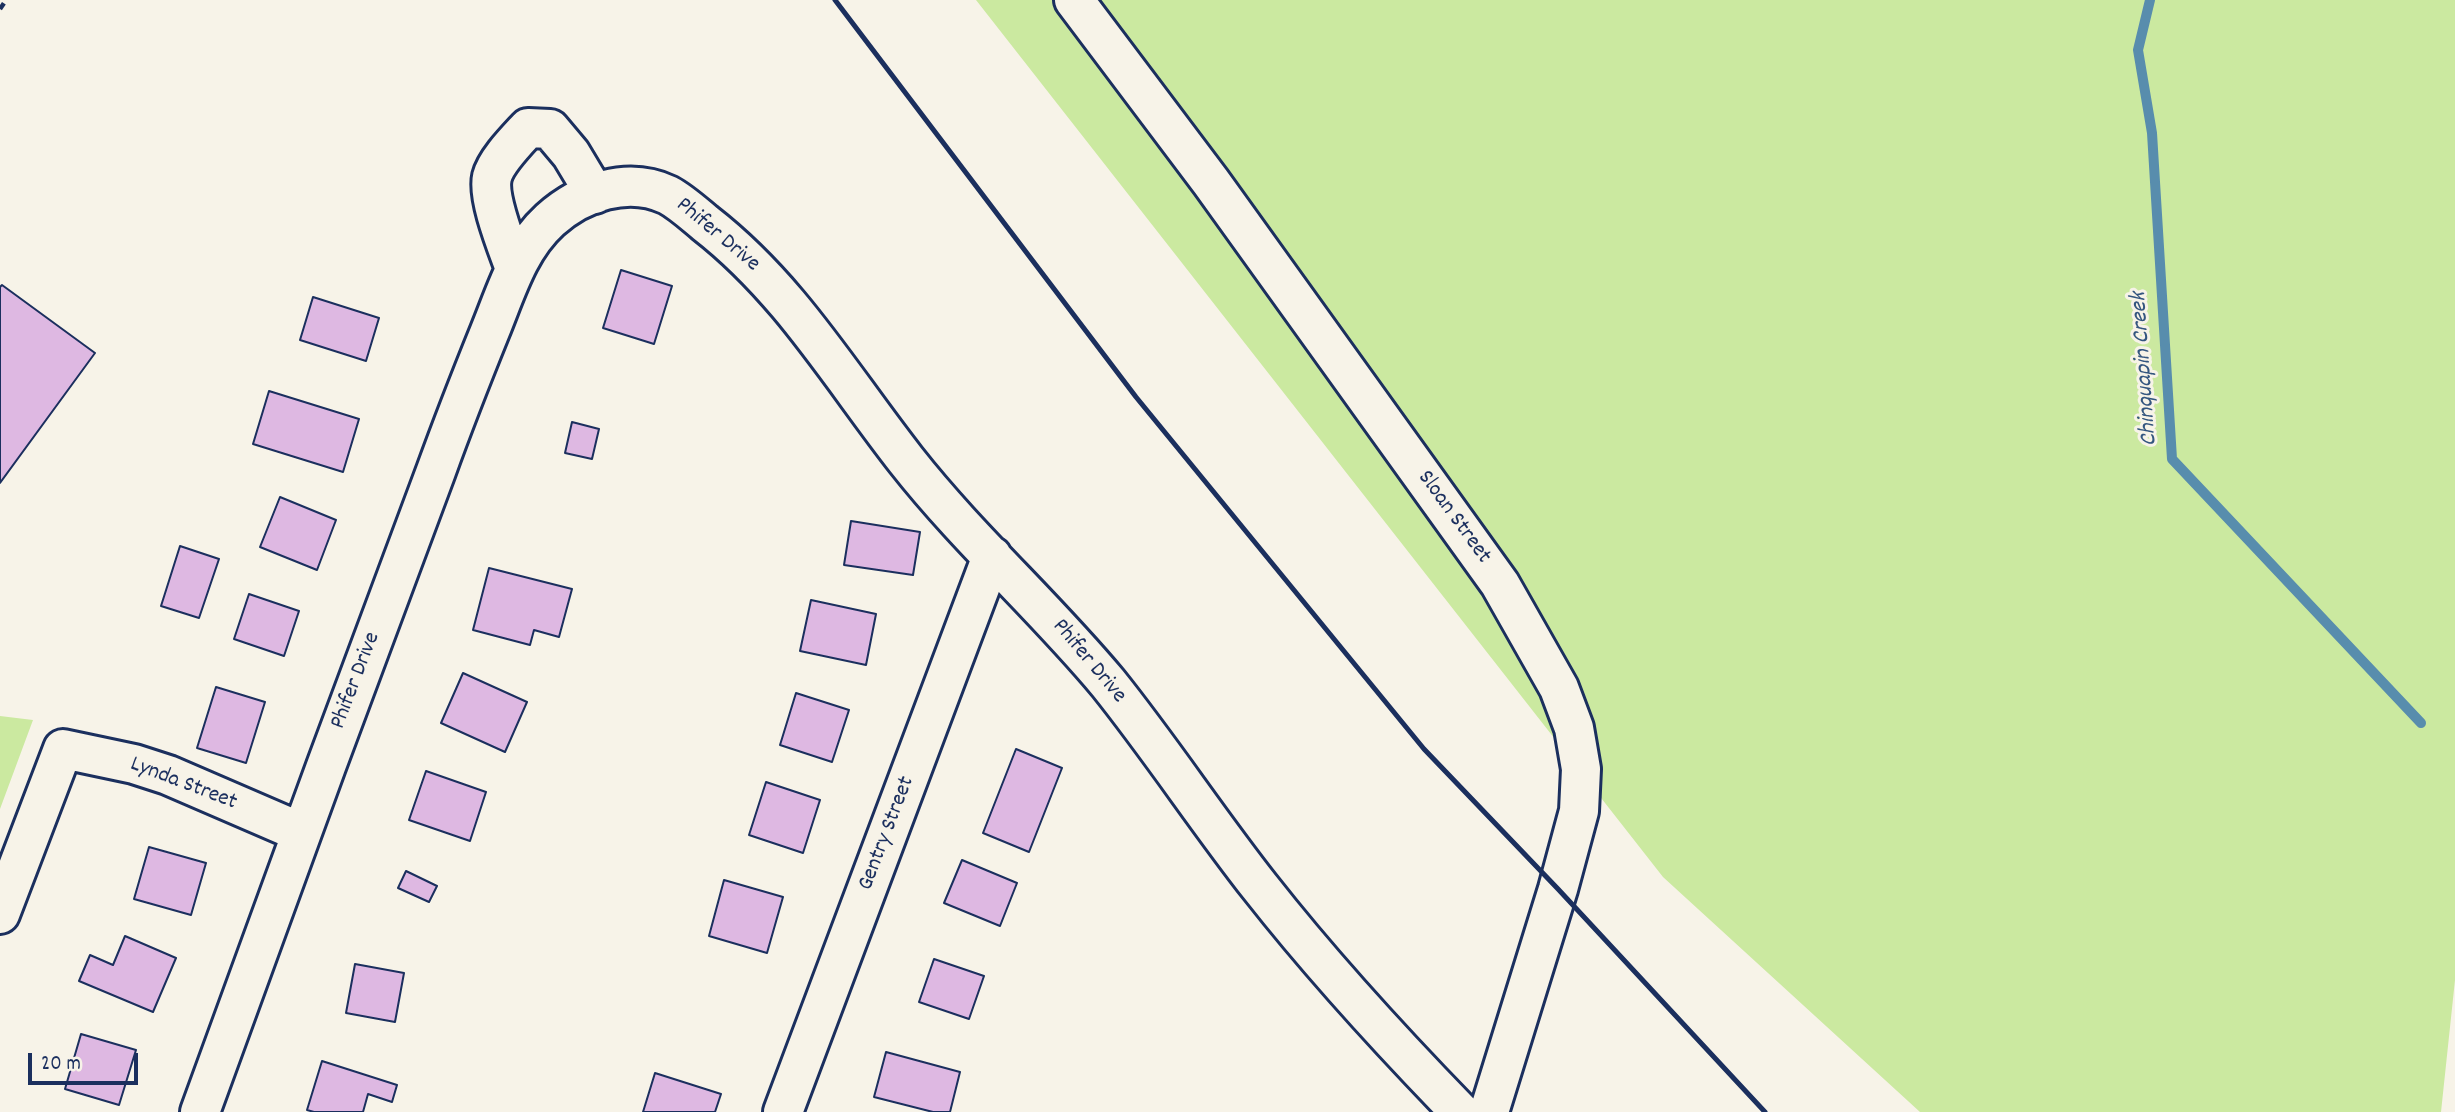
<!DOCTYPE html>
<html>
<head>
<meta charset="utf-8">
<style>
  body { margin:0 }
  #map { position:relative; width:2455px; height:1112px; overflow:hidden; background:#f7f3e8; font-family:Dekko,sans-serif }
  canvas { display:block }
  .scale { position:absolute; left:28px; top:1053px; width:110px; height:32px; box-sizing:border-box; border:4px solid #1b2f5e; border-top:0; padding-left:9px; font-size:21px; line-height:24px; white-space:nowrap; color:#1b2f5e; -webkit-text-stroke:5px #f7f3e8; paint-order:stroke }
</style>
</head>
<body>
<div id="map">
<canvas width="2455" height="1112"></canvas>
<div class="scale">20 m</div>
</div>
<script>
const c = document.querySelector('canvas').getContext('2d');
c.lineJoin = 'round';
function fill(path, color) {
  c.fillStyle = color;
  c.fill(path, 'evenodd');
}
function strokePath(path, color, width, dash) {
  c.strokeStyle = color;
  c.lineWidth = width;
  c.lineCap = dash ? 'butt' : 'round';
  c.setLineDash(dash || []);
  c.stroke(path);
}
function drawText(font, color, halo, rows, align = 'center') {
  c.font = font + ' Dekko,sans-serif';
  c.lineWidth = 6;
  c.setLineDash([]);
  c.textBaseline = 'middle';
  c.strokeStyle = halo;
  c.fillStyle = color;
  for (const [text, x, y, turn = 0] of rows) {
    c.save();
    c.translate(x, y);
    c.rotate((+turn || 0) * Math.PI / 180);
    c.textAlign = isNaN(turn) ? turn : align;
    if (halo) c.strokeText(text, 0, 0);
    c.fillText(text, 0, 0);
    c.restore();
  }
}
const green = new Path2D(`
  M976,0H2455V980L2441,1112H1920L1663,877Z
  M0,716L33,720L0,809Z`);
const stream = new Path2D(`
  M2150,0L2138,50L2152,133L2172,459L2421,723`);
const building = new Path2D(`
  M621,270L672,286L654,344L603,328Z
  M2,285L95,353L0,483V287Z
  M313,297L379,318L366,361L300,340Z
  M269,391L359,419L343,472L253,444Z
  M572,422L599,429L592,459L565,453Z
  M280,497L336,520L317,570L260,547Z
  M851,521L920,532L913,575L844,565Z
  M180,546L219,559L199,618L161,606Z
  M489,568L572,589L559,637L534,630L530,645L473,630Z
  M249,594L299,611L284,656L234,639Z
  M811,600L876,614L866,665L800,651Z
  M463,673L527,702L505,752L441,723Z
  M216,687L265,702L246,763L197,748Z
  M796,693L849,710L832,762L780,745Z
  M1016,749L1062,768L1029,852L983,833Z
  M426,771L486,792L470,841L409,820Z
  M766,782L820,800L803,853L749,835Z
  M149,847L206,863L191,915L134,899Z
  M962,860L1017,883L1000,926L944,903Z
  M406,871L437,886L429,902L398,888Z
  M724,880L783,897L767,953L709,936Z
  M125,936L176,958L153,1012L79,981L90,955L113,965Z
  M934,959L984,976L969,1019L919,1002Z
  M355,964L404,973L395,1022L346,1013Z
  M81,1034L136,1050L119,1105L65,1089Z
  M886,1052L960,1072L950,1112H933L874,1097Z
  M322,1061L397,1085L392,1102L368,1094L363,1112H314L307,1110Z
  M655,1073L721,1094L715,1112H643Z`);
const path = new Path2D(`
  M0,9L6,0`);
const minor = new Path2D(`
  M1074,0L1211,182L1500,584L1559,688L1574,728L1581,769L1579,811L1558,889L1489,1112
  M515,269C508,249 487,198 492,177C496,161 517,140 528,128L550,129L571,154L595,194
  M0,914L63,749L134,764L168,775L300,832
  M200,1112C277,898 356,684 436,471C453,424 471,378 490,331C506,292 518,249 550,220C581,192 628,176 668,195C681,202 693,213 705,223C790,289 841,377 906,460C968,539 1044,606 1108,683C1161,749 1208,821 1260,887C1322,966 1390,1040 1460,1112
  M783,1112L992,556`);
const rail = new Path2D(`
  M835,0L1136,397L1424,749L1558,889L1765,1112`);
const streetNames = [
  ["Phifer Drive",717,236,40],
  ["Sloan Street",1453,518,54],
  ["Phifer Drive",1088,662,50],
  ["Phifer Drive",357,681,-69],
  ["Lynda Street",183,785,21],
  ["Gentry Street",888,834,-69]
];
const waterNames = [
  ["Chinquapin Creek",2146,369,-94]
];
fill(green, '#cbe9a0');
strokePath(stream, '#588dad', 10);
fill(building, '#deb8e2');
strokePath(building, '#1b2f5e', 2);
strokePath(minor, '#1b2f5e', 44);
strokePath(path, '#1b2f5e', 4.5, [7, 5]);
strokePath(minor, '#f7f3e8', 38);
strokePath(rail, '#1b2f5e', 5);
drawText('23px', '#1b2f5e', '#f7f3e8', streetNames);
drawText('italic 24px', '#34567f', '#f7f3e8', waterNames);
</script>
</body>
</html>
